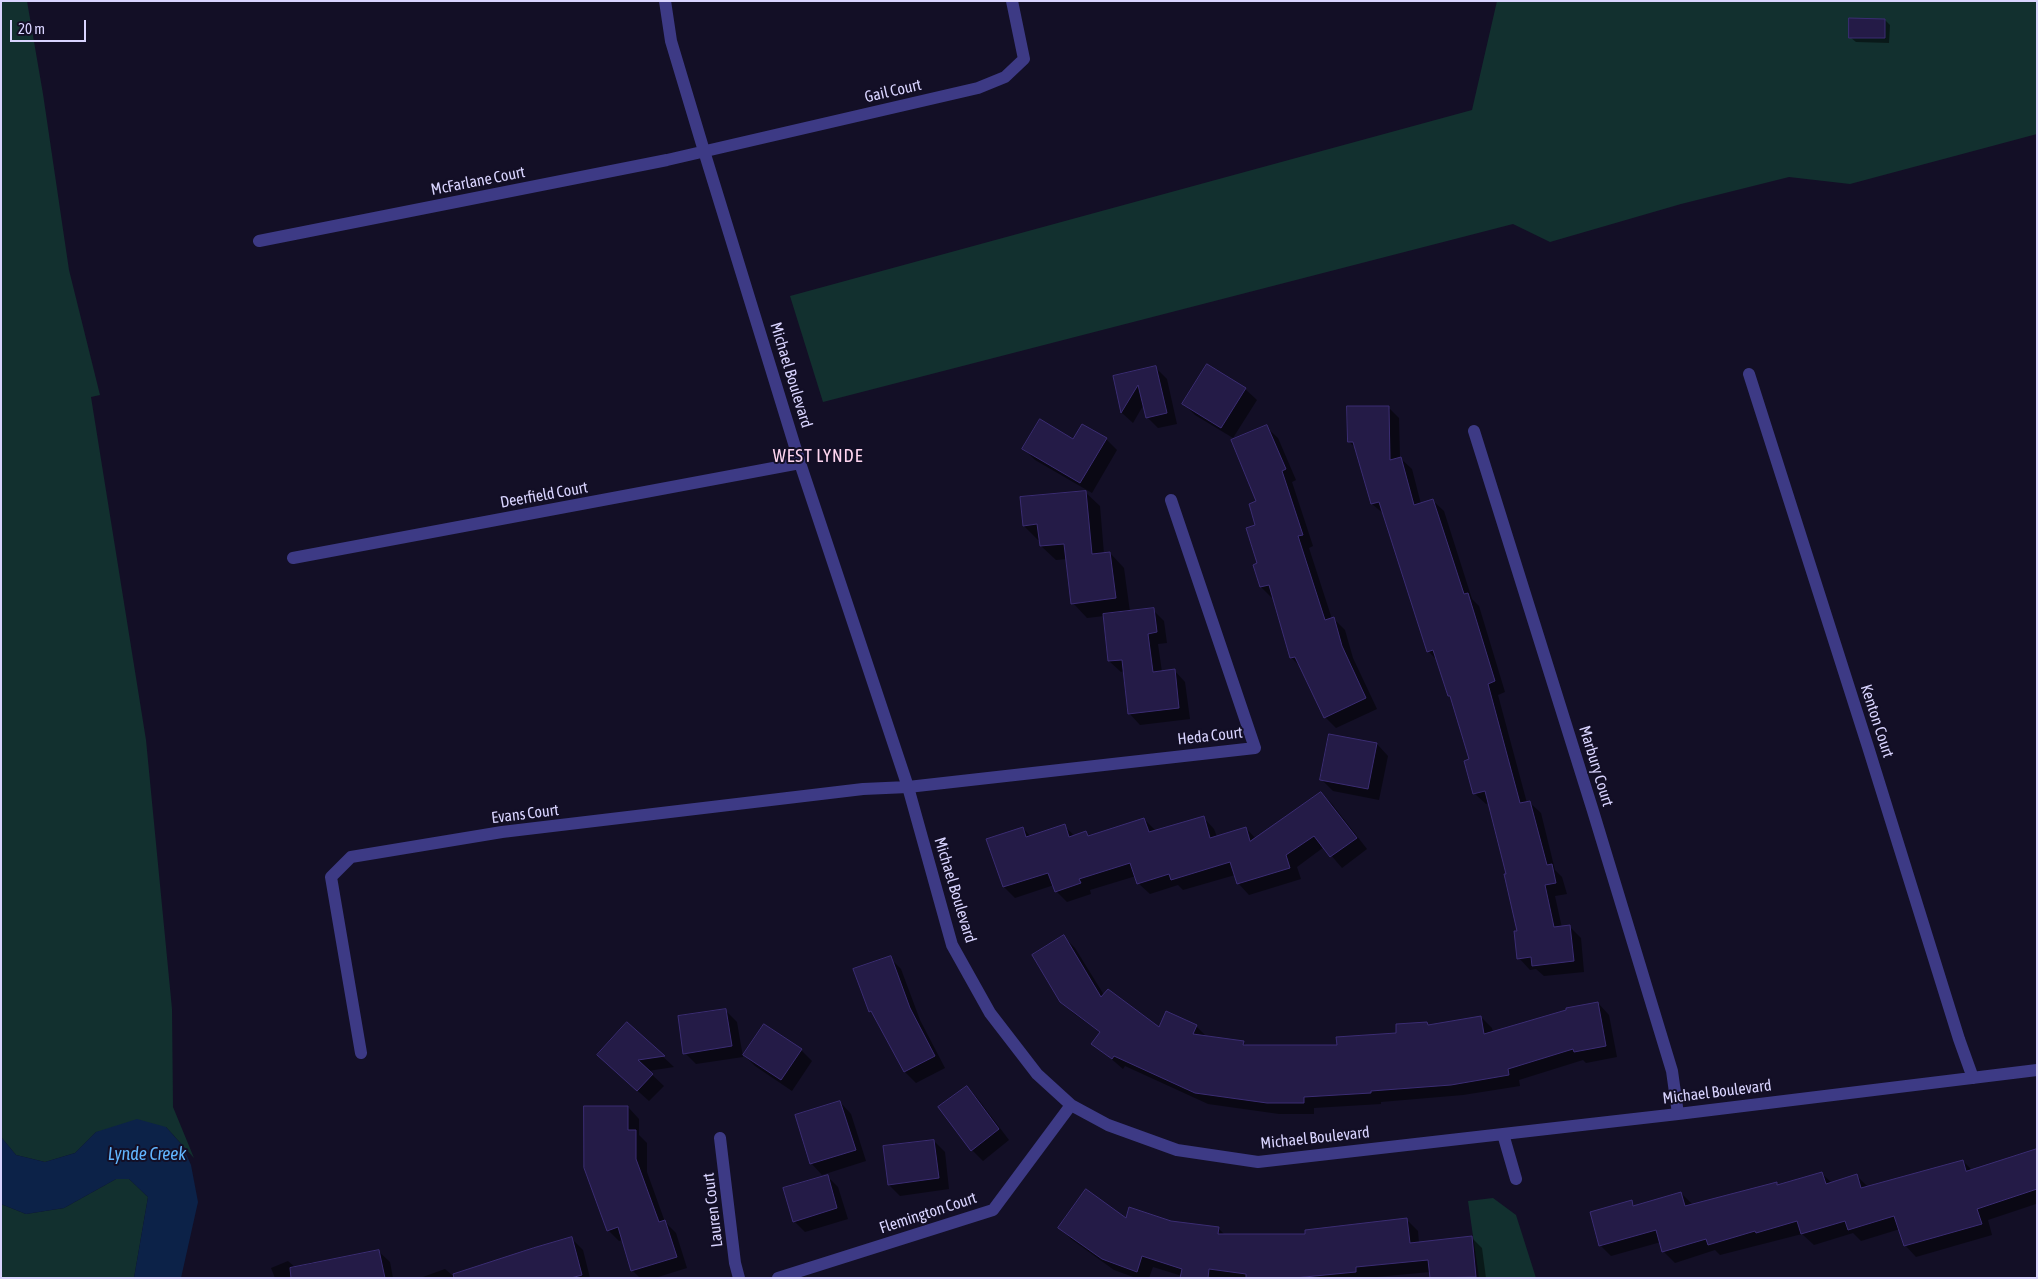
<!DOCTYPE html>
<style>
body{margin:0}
#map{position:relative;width:2038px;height:1279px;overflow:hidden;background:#130f26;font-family:"Asap Condensed",sans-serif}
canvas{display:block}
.frame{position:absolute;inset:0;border:2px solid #d9d4ff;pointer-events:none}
.scale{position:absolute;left:10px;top:20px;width:76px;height:22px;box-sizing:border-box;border:2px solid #d9d4ff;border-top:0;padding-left:6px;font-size:15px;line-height:18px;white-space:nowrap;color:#d9d4ff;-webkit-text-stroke:4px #130f26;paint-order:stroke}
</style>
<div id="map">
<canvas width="2038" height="1279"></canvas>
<div class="frame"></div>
<div class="scale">20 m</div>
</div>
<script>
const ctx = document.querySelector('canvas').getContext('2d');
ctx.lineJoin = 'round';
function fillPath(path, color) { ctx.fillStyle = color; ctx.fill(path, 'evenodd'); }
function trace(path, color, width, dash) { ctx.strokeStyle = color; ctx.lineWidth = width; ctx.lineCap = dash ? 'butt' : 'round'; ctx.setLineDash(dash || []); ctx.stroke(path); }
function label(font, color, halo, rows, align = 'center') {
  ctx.font = font + ' "Asap Condensed",sans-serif'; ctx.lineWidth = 4; ctx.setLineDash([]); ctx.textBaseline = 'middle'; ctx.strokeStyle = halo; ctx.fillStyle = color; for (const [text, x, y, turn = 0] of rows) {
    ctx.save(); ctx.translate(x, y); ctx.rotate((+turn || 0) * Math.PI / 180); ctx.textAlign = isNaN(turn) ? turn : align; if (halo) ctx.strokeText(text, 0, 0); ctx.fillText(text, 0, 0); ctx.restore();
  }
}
fillPath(new Path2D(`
 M1,1H27L43,94L69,270L100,395L91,397L146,740L172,1009L173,1107L194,1158L166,1127L96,1132L75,1153L45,1162L16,1155L1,1137Z
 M1497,1H2037V134L1850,184L1789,177L1681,204L1550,242L1513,224L823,402L790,296L1472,110Z
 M116,1179H129L148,1197L134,1278H1V1204L26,1214L64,1208Z
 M1493,1198L1516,1215L1536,1278H1479L1468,1201Z`), '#12302f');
fillPath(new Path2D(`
 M137,1119L166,1127L182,1145L191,1165L198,1202L181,1278H134L148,1197L129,1179H116L64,1208L26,1214L1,1204V1137L16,1155L45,1162L75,1153L96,1132Z`), '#0c2248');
fillPath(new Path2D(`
 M1885,20L1890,25L1889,43L1856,42L1850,37Z
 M1208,365L1245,389L1257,400L1233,438L1195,415L1184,404Z
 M1156,368L1167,379L1177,424L1158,428L1147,417L1144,404L1133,423L1122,413L1114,377Z
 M1388,407L1399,418L1400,458L1412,469L1421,504L1432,500L1444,511L1472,599L1479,606L1505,692L1498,695L1527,803L1529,802L1541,813L1555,870L1562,877L1567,894L1555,896L1562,928L1570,927L1581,938L1584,972L1544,976L1536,969L1530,970L1519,958V932L1508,875L1489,803L1486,804L1474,793L1470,760L1452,699L1449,696L1437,660L1428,651L1384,514L1372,504L1356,448L1349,442Z
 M1266,427L1278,438L1296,480L1292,482L1313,546L1309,548L1332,619L1333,618L1345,630L1353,658L1377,709L1336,728L1325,717L1302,669L1291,657L1274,597L1272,598L1261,587L1254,565L1259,564L1257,526L1258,502Z
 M1106,439L1117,450L1092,493L1035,460L1024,449L1074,440Z
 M1085,492L1100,506L1104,554L1110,553L1124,568L1130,612L1153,610L1164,621L1167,643L1158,644L1162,672L1174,670L1185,682L1190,719L1140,725L1129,713L1124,671L1121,672L1109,661L1104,616L1087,618L1073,603L1067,559L1056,560L1041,546L1040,540H1038L1024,526Z
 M1377,744L1388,756L1379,800L1333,791L1322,780Z
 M1321,793L1332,804L1367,849L1342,868L1324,847L1297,867L1301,879L1249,895L1238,883L1235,875L1183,890L1178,885L1150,894L1138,883L1136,876L1090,890L1091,894L1067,902L1056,891L1054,885L1015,898L1004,887L1023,828L1031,837L1064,826L1075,836L1086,833L1090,837L1144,819L1156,831L1203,817L1214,829L1217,837L1246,828L1256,839Z
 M1064,937L1075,948L1104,995L1159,1029L1196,1026L1207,1037L1243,1042L1247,1046H1338L1398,1034L1427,1023L1429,1026L1481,1017L1492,1028L1493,1033L1598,1003L1609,1015L1617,1057L1586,1063L1583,1060L1519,1080L1520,1086L1463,1095L1381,1102V1104L1314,1108V1114H1279L1208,1104L1125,1066L1123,1069L1093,1043L1101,1033L1073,1013L1061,1001Z
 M890,958L901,969L920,1020L945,1068L916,1083L905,1072L876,1018L870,1011Z
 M726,1011L737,1022L743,1057L696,1064L685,1053Z
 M627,1023L674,1067L648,1071L664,1086L649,1101L610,1066Z
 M801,1050L812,1061L792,1091L755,1066L744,1055Z
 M967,1087L978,1099L1009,1140L983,1161L972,1150Z
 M840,1102L851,1114L866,1161L822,1175L811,1163Z
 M628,1107L639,1119V1135L647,1143V1172L665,1222L676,1233L687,1268L655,1278H640L632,1270L623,1240L619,1241L608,1230Z
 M934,1141L945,1152L949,1189L900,1196L889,1185Z
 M2037,1151V1207L2036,1204L1988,1220L1992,1235L1916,1257L1905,1245L1900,1229L1861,1241L1853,1233L1814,1245L1802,1234L1720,1255L1715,1250L1675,1263L1663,1251L1661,1242L1611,1256L1600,1245L1631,1202L1636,1207L1681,1193L1693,1205L1776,1183L1779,1186L1821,1173L1832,1183L1857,1176L1868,1187L1963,1161L1972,1170Z
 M827,1176L838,1187L848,1219L805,1232L794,1221Z
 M1126,1220L1171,1222L1218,1228L1226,1236H1306L1407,1220L1418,1231L1419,1243L1471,1237L1482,1248L1486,1278H1431L1430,1272L1366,1278H1182V1276L1153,1267L1149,1278H1136L1114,1270L1071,1239L1060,1228Z
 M572,1239L583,1250L590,1278H420L445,1269L452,1275L533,1249Z
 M378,1251L390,1262L393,1278H275L271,1268L288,1261L296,1268L312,1262L315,1264Z`), '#0007');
const building = new Path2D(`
 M1849,18L1885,19V38H1849Z
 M1207,364L1246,388L1221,428L1182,404Z
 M1156,366L1167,413L1146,418L1138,385L1121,413L1113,376Z
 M1347,406H1389L1390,460L1401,457L1414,505L1433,499L1464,594L1468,593L1495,681L1488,684L1520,803L1530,801L1547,865L1552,864L1556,883L1545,885L1554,927L1570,925L1574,961L1532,966L1531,957L1517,959L1514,931H1517L1504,874H1506L1485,791L1473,794L1464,761L1469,759L1450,696H1448L1433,650L1427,652L1379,502L1371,504L1353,442H1348Z
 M1040,419L1073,439L1082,424L1107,438L1080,483L1022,449Z
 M1267,425L1286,469L1282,471L1303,535L1298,536L1325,620L1334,617L1342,646L1366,698L1324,718L1295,657L1290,658L1269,585L1260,587L1253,565L1257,563L1246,528L1255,525L1249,504L1256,501L1231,440Z
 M1086,491L1092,554L1110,552L1116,598L1071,604L1064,544L1040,546L1037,524L1023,526L1020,497Z
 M1154,608L1157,632L1148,634L1153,672L1175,669L1179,708L1128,714L1122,660L1108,661L1103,614Z
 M1329,734L1377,743L1368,789L1320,780Z
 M1321,792L1357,838L1330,857L1314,836L1286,855L1290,868L1237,884L1230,862L1171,880L1169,874L1137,884L1130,863L1079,879L1081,883L1055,892L1048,873L1003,887L986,839L1023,827L1026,837L1065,824L1069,837L1086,831L1088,836L1144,818L1149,832L1204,816L1210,838L1246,827L1250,841Z
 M1064,935L1101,997L1108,989L1159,1027L1166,1011L1197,1025L1193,1034L1244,1041L1243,1045H1337L1336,1037L1396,1033V1024L1427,1022L1428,1025L1481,1016L1484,1034L1566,1010V1008L1598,1002L1606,1046L1574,1052L1573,1049L1508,1069L1509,1075L1451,1085L1371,1091V1093L1304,1097V1103H1267L1195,1093L1114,1056L1112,1059L1091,1044L1100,1032L1060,1002L1032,955Z
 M891,956L910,1008L935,1056L904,1072L871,1011L869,1012L853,969Z
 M726,1009L732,1046L683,1054L678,1016Z
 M627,1022L665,1056L638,1060L653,1074L637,1091L597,1055Z
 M764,1024L802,1049L781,1080L743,1055Z
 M967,1086L999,1129L971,1151L938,1107Z
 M840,1101L856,1150L810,1164L795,1115Z
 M584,1106H628V1130H636V1159L659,1222L665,1220L677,1257L631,1271L618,1227L607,1231L584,1168Z
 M934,1140L939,1178L888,1185L883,1146Z
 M2037,1149V1189L1977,1209L1982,1224L1904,1246L1894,1216L1848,1230L1845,1221L1801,1234L1797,1221L1756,1233L1755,1231L1708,1245L1706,1239L1662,1252L1656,1230L1599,1246L1590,1212L1632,1200L1633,1206L1681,1192L1685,1206L1777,1182V1185L1822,1172L1826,1184L1857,1174L1861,1188L1963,1160L1966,1171Z
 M828,1175L837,1208L793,1222L783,1188Z
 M1086,1189L1126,1218L1129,1207L1171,1221L1219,1227L1218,1234H1305V1230L1407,1218L1410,1243L1472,1236L1476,1277L1430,1278L1428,1260L1356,1267V1272L1294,1278H1246V1274L1209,1269L1208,1278H1180L1182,1269L1142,1256L1137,1272L1102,1259L1058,1228Z
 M572,1237L582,1275L571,1278H454L453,1274L533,1248Z
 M379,1250L385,1278H291L290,1268Z`);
fillPath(building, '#241b47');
trace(building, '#3b2d73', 1);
trace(new Path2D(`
 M665,1L671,41L704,151L800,463L908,787L952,945L990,1013L1037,1074L1071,1105L1108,1125L1177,1150L1258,1162L1678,1114L2037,1070
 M259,241L667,160L978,88L1005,77L1024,59L1012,1
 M1749,374L1868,747L1959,1039L1973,1078
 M1474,431L1593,811L1672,1071L1678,1114
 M293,558L800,463
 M361,1053L331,877L351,857L502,832L863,789L908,787L1255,748L1171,500
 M1503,1134L1516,1179
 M720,1138L735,1263L739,1278
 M778,1278L993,1210L1071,1105`), '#3d3a85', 12);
label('16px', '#d9d4ff', '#130f26', [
 ["Gail Court",893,91,-13],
 ["McFarlane Court",478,181,-11],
 ["Michael Boulevard",791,375,73],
 ["Deerfield Court",544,495,-10],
 ["Kenton Court",1877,721,72],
 ["Heda Court",1210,736,-6],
 ["Marbury Court",1596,766,73],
 ["Evans Court",525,814,-7],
 ["Michael Boulevard",955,890,73],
 ["Michael Boulevard",1717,1092,-7],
 ["Michael Boulevard",1315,1138,-6],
 ["Lauren Court",713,1210,-97],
 ["Flemington Court",928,1213,-18]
]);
ctx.letterSpacing = '1px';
label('18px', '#ffd6f0', '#130f26', [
 ["WEST LYNDE",818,456]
]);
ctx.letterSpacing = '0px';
label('italic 18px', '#62b6ff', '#130f26', [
 ["Lynde Creek",147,1154]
]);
</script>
